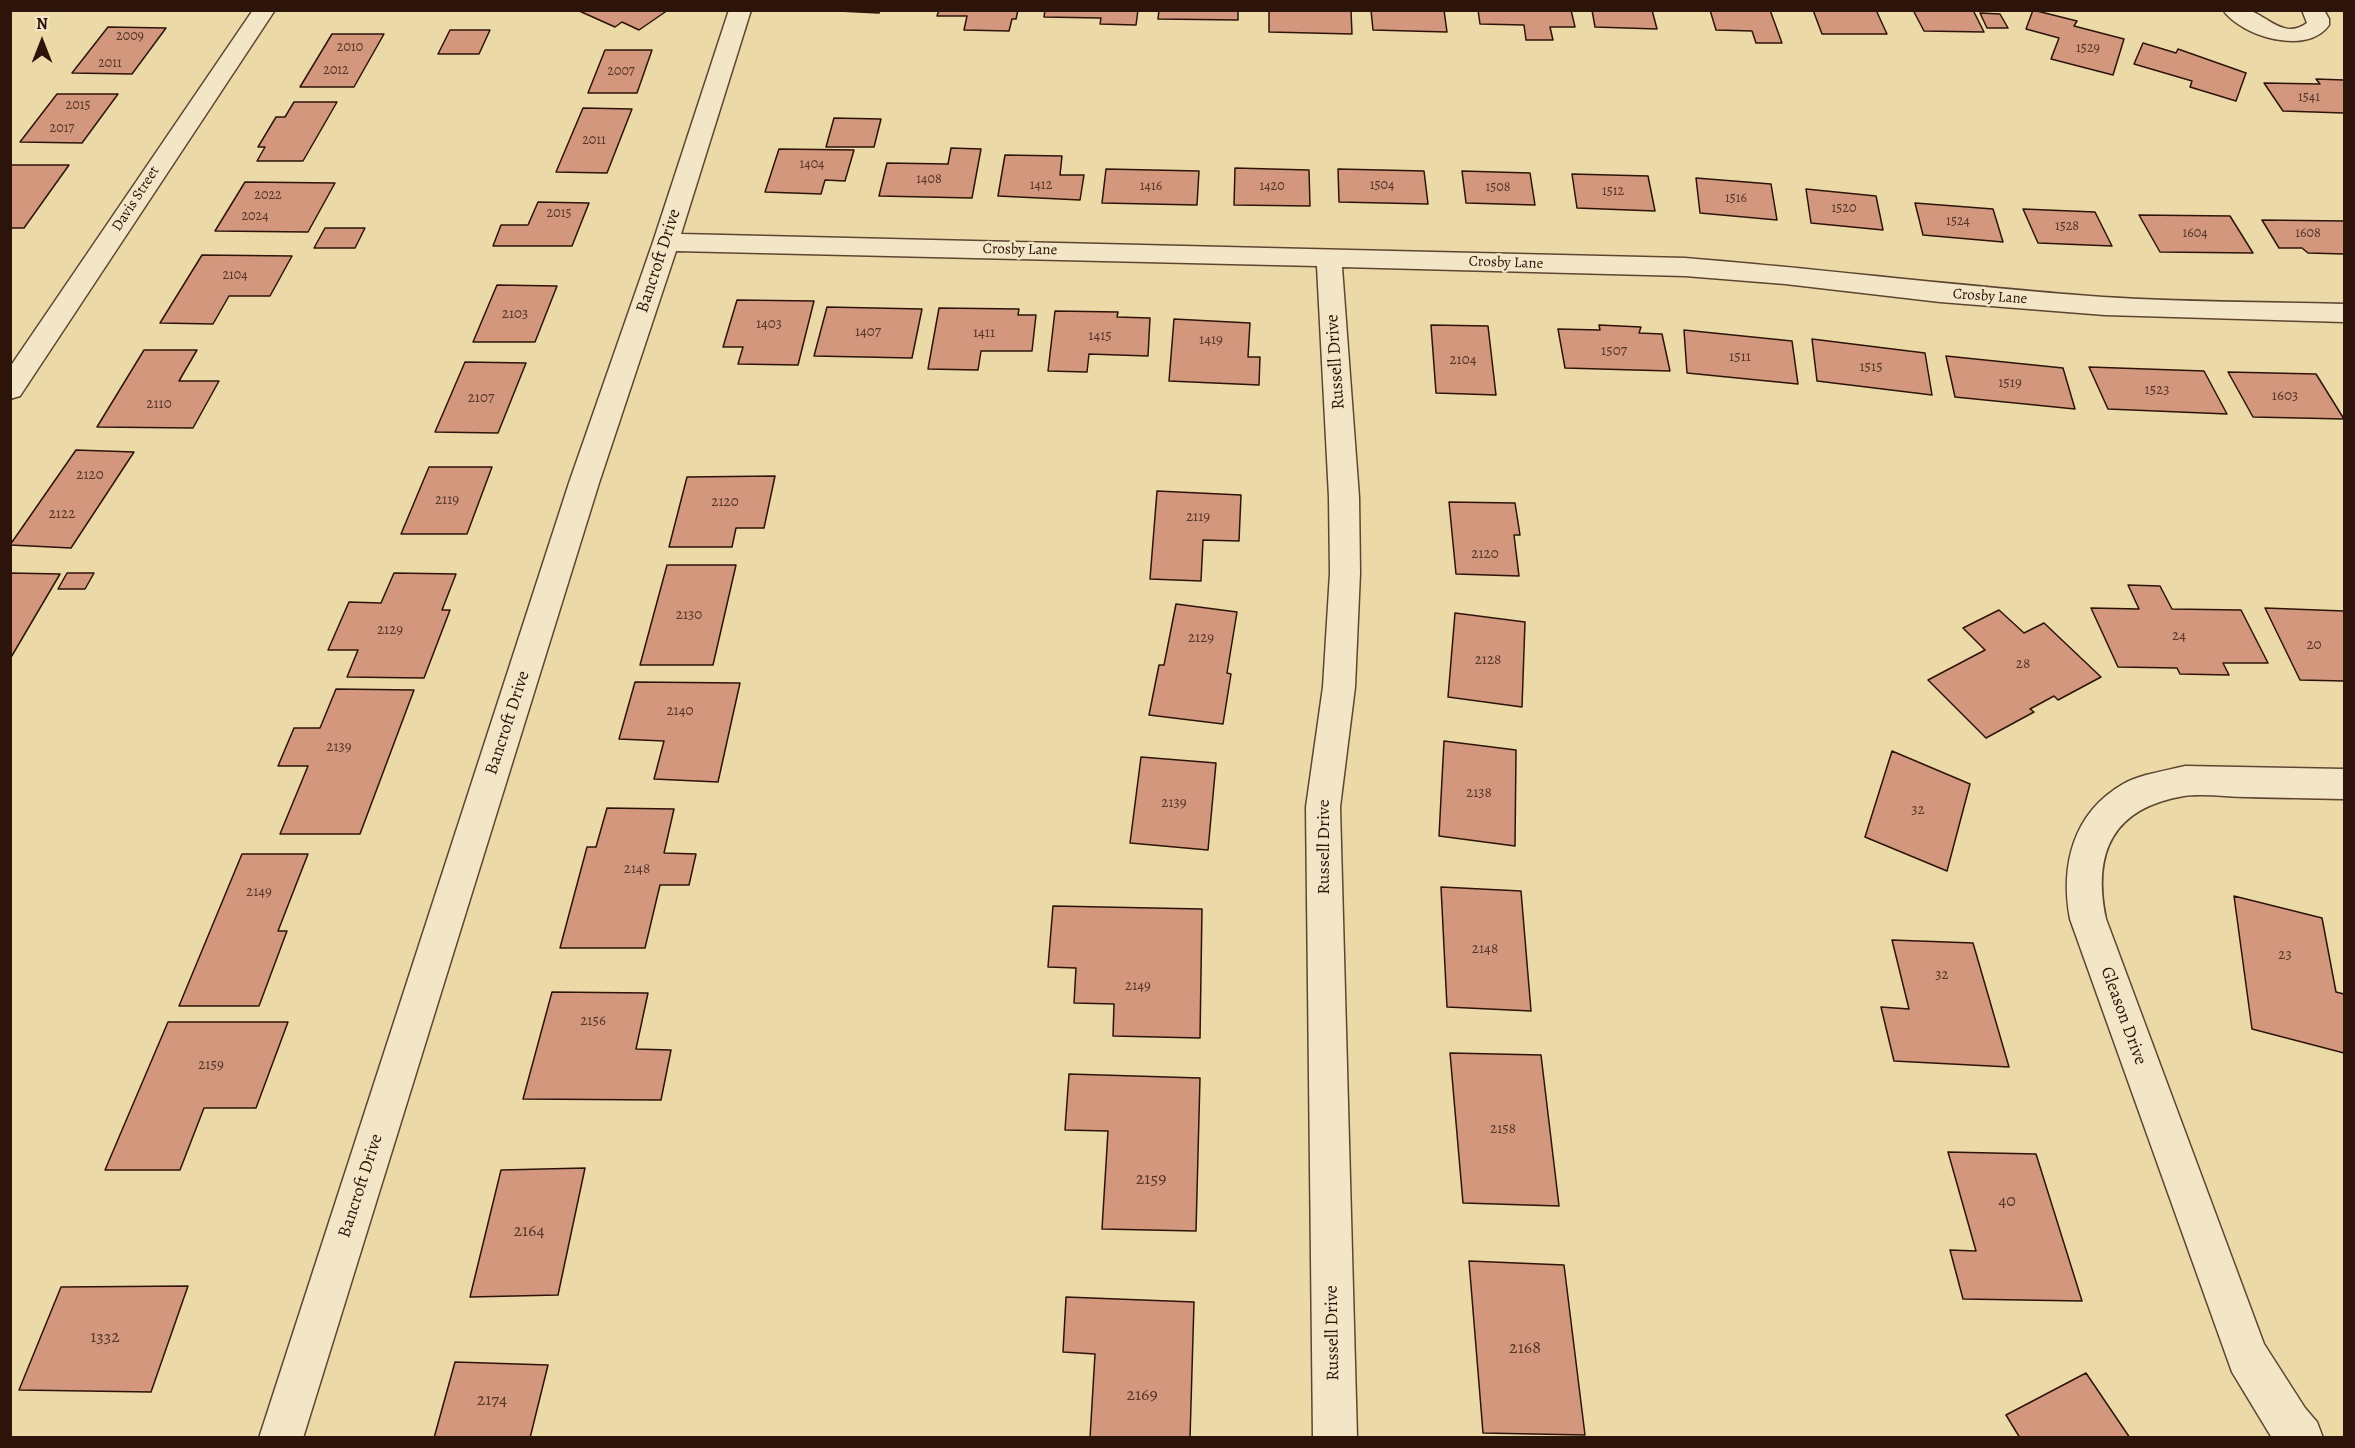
<!DOCTYPE html>
<style>
body{margin:0}
#map{position:relative;width:2355px;height:1448px;overflow:hidden;background:#ecd9a8;font-family:Alegreya,serif}
canvas{display:block}
.frame{position:absolute;inset:0;border:12px solid #2d140a;pointer-events:none}
.north{position:absolute;left:12px;top:12px;width:60px;height:60px;-webkit-text-stroke:4px #f3e6c6;paint-order:stroke;rotate:0deg;font-size:16px;font-weight:700;line-height:24px;text-align:center;color:#2d140a}
.north::after{content:'';display:block;margin:auto;width:21px;height:27px;background:#2d140a;clip-path:polygon(50% 0,100% 100%,50% 72%,0 100%)}
</style>
<div id="map">
<canvas width="2355" height="1448"></canvas>
<div class="frame"></div>
<div class="north">N</div>
</div>
<script>
const ctx = document.querySelector('canvas').getContext('2d');
ctx.lineJoin = 'round';
function fillPath(path, color) { ctx.fillStyle = color; ctx.fill(path, 'evenodd'); }
function trace(path, color, width, dash) { ctx.strokeStyle = color; ctx.lineWidth = width; ctx.lineCap = dash ? 'butt' : 'round'; ctx.setLineDash(dash || []); ctx.stroke(path); }
function label(font, color, halo, rows, align = 'center') {
  ctx.font = font + ' Alegreya,serif'; ctx.lineWidth = 5; ctx.setLineDash([]); ctx.textBaseline = 'middle'; ctx.strokeStyle = halo; ctx.fillStyle = color; for (const [text, x, y, turn = 0] of rows) {
    ctx.save(); ctx.translate(x, y); ctx.rotate((+turn || 0) * Math.PI / 180); ctx.textAlign = isNaN(turn) ? turn : align; if (halo) ctx.strokeText(text, 0, 0); ctx.fillText(text, 0, 0); ctx.restore();
  }
}
const building = new Path2D(`
 M577,10H668L639,30L622,22L615,27Z
 M818,10H880L879,13Z
 M939,10H1018L1016,19H1012L1009,31L964,30L967,16H937Z
 M1045,10H1138L1136,25L1100,24L1101,18L1044,17Z
 M1159,10H1238V20L1158,19Z
 M1269,10H1351L1352,34L1269,32Z
 M1371,10H1444L1447,32L1373,30Z
 M1478,10H1571L1575,27H1550L1553,40H1526L1524,25L1480,24Z
 M1592,10H1652L1657,29L1595,27Z
 M1710,10H1770L1782,43H1756L1752,31L1716,30Z
 M1813,10H1876L1887,34H1822Z
 M1913,10H1973L1984,32L1924,31Z
 M2033,10L2077,21L2074,26L2124,39L2113,75L2051,59L2059,38L2026,29Z
 M1980,13L2000,14L2008,28H1987Z
 M108,27L166,28L132,74L72,73Z
 M450,30H490L479,54H438Z
 M332,34H384L354,87H300Z
 M2143,43L2176,53L2178,49L2246,73L2236,101L2190,87L2192,81L2134,64Z
 M605,50H652L637,93H588Z
 M2316,79L2344,80V113L2283,111L2264,83L2320,84Z
 M57,94H118L82,143L20,142Z
 M294,102H337L303,161H257L265,147H258L276,117H285Z
 M583,108L632,109L607,173L556,172Z
 M834,118L881,119L874,147H826Z
 M951,148L981,149L972,198L879,196L887,163L948,164Z
 M779,149L854,150L845,181L825,180L821,194L765,192Z
 M1005,155L1062,156L1060,175H1084L1080,200L998,196Z
 M10,165H69L24,228H10Z
 M1235,168L1309,170L1310,206L1234,205Z
 M1106,169L1199,171L1197,205L1102,203Z
 M1338,169L1424,171L1428,204L1339,202Z
 M1462,171L1530,173L1535,205L1466,203Z
 M1572,174L1648,176L1655,211L1577,208Z
 M1696,178L1771,184L1777,220L1700,213Z
 M245,182L335,183L308,232L215,231Z
 M1806,189L1876,196L1883,230L1811,223Z
 M538,202L589,203L572,246H493L501,225H528Z
 M1915,203L1993,209L2003,242L1923,235Z
 M2023,209L2095,212L2112,246L2038,243Z
 M2139,215L2230,216L2253,253L2160,252Z
 M2262,220L2344,221V254L2308,253L2302,248H2279Z
 M325,228H365L355,248H314Z
 M202,255L292,256L270,296H229L213,324L160,323Z
 M497,285L557,286L535,342H473Z
 M737,300L814,301L798,365L738,364L743,347H723Z
 M827,307L922,309L912,358L814,356Z
 M939,308L1019,309L1018,315H1036L1032,351H981L978,370L928,369Z
 M1055,311L1118,312L1117,317L1150,318L1148,356L1089,354L1087,372L1048,371Z
 M1174,319L1250,323L1248,357H1260L1259,385L1169,381Z
 M1431,325L1488,326L1496,395L1436,393Z
 M1599,325L1641,327L1639,333L1662,334L1670,371L1565,368L1558,329L1600,330Z
 M1684,330L1792,341L1798,384L1687,373Z
 M1812,339L1925,353L1932,395L1817,381Z
 M144,350H197L179,381H219L193,428L97,427Z
 M1946,356L2063,368L2075,409L1955,397Z
 M465,362L526,363L498,433L435,432Z
 M2089,367L2204,371L2227,414L2108,409Z
 M2228,372L2316,374L2344,419L2253,417Z
 M76,450L134,452L71,548L10,545Z
 M429,467H492L467,534H401Z
 M775,476L764,528H736L732,547H669L687,477Z
 M1157,491L1241,495L1239,541L1203,540L1201,581L1150,579Z
 M1449,502L1515,503L1520,535H1514L1519,576L1456,574Z
 M667,565H736L713,665H640Z
 M10,573L60,574L10,659Z
 M67,573H94L85,589H58Z
 M394,573L456,574L442,610H450L424,678L347,677L358,650H328L349,602L381,603Z
 M2128,585L2160,586L2172,609L2241,610L2268,663H2223L2229,675L2180,674L2177,668L2118,667L2091,608L2139,609Z
 M1176,604L1237,612L1227,673L1231,674L1223,724L1149,715L1159,665H1164Z
 M2265,608L2344,611V681L2300,680Z
 M1999,610L2024,633L2044,623L2101,677L2058,700L2054,696L2030,709L2034,712L1986,738L1928,680L1985,650L1963,628Z
 M1455,613L1525,622L1522,707L1448,697Z
 M635,682L740,683L718,782L654,779L664,741L619,739Z
 M336,689L414,690L360,834H280L308,766H278L294,728H320Z
 M1444,741L1516,750L1515,846L1439,836Z
 M1892,751L1970,784L1947,871L1865,837Z
 M1141,757L1216,763L1208,850L1130,843Z
 M607,808L674,809L664,853L696,854L689,885H660L645,948H560L587,847H596Z
 M242,854H308L278,931H287L259,1006H179Z
 M1441,887L1521,891L1531,1011L1447,1007Z
 M2234,896L2322,918L2336,992L2344,994V1053L2252,1029Z
 M1053,906L1202,909L1200,1038L1113,1036L1114,1004L1074,1003L1076,968L1048,967Z
 M1892,940L1973,943L2009,1067L1894,1061L1881,1007L1909,1009Z
 M552,992L648,993L636,1049L671,1050L661,1100L523,1099Z
 M168,1022H288L256,1108H204L180,1170H105Z
 M1450,1053L1541,1055L1559,1206L1463,1203Z
 M1069,1074L1200,1078L1196,1231L1102,1229L1108,1131L1065,1130Z
 M1948,1152L2036,1154L2082,1301L1963,1299L1950,1250L1976,1251Z
 M585,1168L558,1295L470,1297L501,1170Z
 M1469,1261L1564,1265L1585,1435L1483,1433Z
 M188,1286L151,1392L19,1390L61,1287Z
 M1066,1297L1194,1302L1190,1438H1090L1095,1354L1063,1352Z
 M455,1362L548,1365L530,1438H434Z
 M2086,1373L2130,1438H2020L2006,1415Z`);
fillPath(building, '#d2977d');
trace(building, '#2d140a', 1.5);
const minor = new Path2D(`
 M253,10H275L20,396L10,399V367Z
 M729,10H751L681,234L1685,258C1824,269 1963,287 2103,297C2183,302 2264,302 2344,304V322L2105,315L1940,302L1785,284L1685,276L1342,267L1359,497L1360,573L1355,687L1340,807L1357,1438H1313L1306,807L1323,687L1330,573L1329,497L1317,266L676,251L599,483L303,1438H259L569,483L653,242Z
 M2223,10C2231,10 2241,8 2248,10C2268,16 2284,40 2307,23L2302,10H2324L2329,19V25C2308,56 2242,37 2223,10Z
 M2185,766L2344,769V799C2312,798 2280,798 2248,797C2227,797 2204,793 2184,796C2113,808 2092,852 2106,919L2264,1344L2305,1408L2317,1422L2323,1438H2272L2232,1372L2070,919C2060,865 2073,813 2123,784C2141,774 2165,771 2185,766Z`);
trace(minor, '#5d4532', 3);
fillPath(minor, '#f3e6c6');
label('14px', '#563527', null, [
 ["2009",130,37],
 ["2010",350,48],
 ["1529",2088,49],
 ["2011",110,64],
 ["2012",336,71],
 ["2007",621,72],
 ["1541",2309,98],
 ["2015",78,106],
 ["2017",62,129],
 ["2011",594,141],
 ["1404",812,165],
 ["1408",929,180],
 ["1412",1041,186],
 ["1504",1382,186],
 ["1416",1151,187],
 ["1420",1272,187],
 ["1508",1498,188],
 ["1512",1613,192],
 ["2022",268,196],
 ["1516",1736,199],
 ["1520",1844,209],
 ["2015",559,214],
 ["2024",255,217],
 ["1524",1958,222],
 ["1528",2067,227],
 ["1604",2195,234],
 ["1608",2308,234],
 ["2104",235,276]
]);
label('15px', '#2d140a', '#f3e6c6', [
 ["Davis Street",136,199,-57],
 ["Crosby Lane",1020,250,1],
 ["Crosby Lane",1506,263,2],
 ["Crosby Lane",1990,297,4]
]);
label('15px', '#563527', null, [
 ["2103",515,314],
 ["1403",769,324],
 ["1407",868,332],
 ["1411",984,333],
 ["1415",1100,336],
 ["1419",1211,340],
 ["1507",1614,351],
 ["1511",1740,357],
 ["2104",1463,360],
 ["1515",1871,367],
 ["1519",2010,383],
 ["1523",2157,390],
 ["1603",2285,396],
 ["2107",481,398],
 ["2110",159,404],
 ["2120",90,475],
 ["2119",447,500],
 ["2120",725,502],
 ["2122",62,514],
 ["2119",1198,517],
 ["2120",1485,554],
 ["2130",689,615],
 ["2129",390,630],
 ["24",2179,636],
 ["2129",1201,638],
 ["20",2314,645],
 ["2128",1488,660],
 ["28",2023,664],
 ["2140",680,711],
 ["2139",339,747],
 ["2138",1479,793],
 ["2139",1174,803],
 ["32",1918,810],
 ["2148",637,869],
 ["2149",259,892],
 ["2148",1485,949],
 ["23",2285,955],
 ["32",1942,975],
 ["2149",1138,986],
 ["2156",593,1021],
 ["2159",211,1065],
 ["2158",1503,1129]
]);
label('18px', '#2d140a', '#f3e6c6', [
 ["Bancroft Drive",659,261,-72],
 ["Russell Drive",1336,362,-94],
 ["Bancroft Drive",508,723,-72],
 ["Russell Drive",1325,847,-90],
 ["Gleason Drive",2123,1016,70],
 ["Bancroft Drive",361,1186,-72],
 ["Russell Drive",1333,1333,-91]
]);
label('18px', '#563527', null, [
 ["2159",1151,1180],
 ["40",2007,1202],
 ["2164",529,1232],
 ["1332",105,1338],
 ["2168",1525,1349],
 ["2169",1142,1396],
 ["2174",492,1401]
]);
</script>
